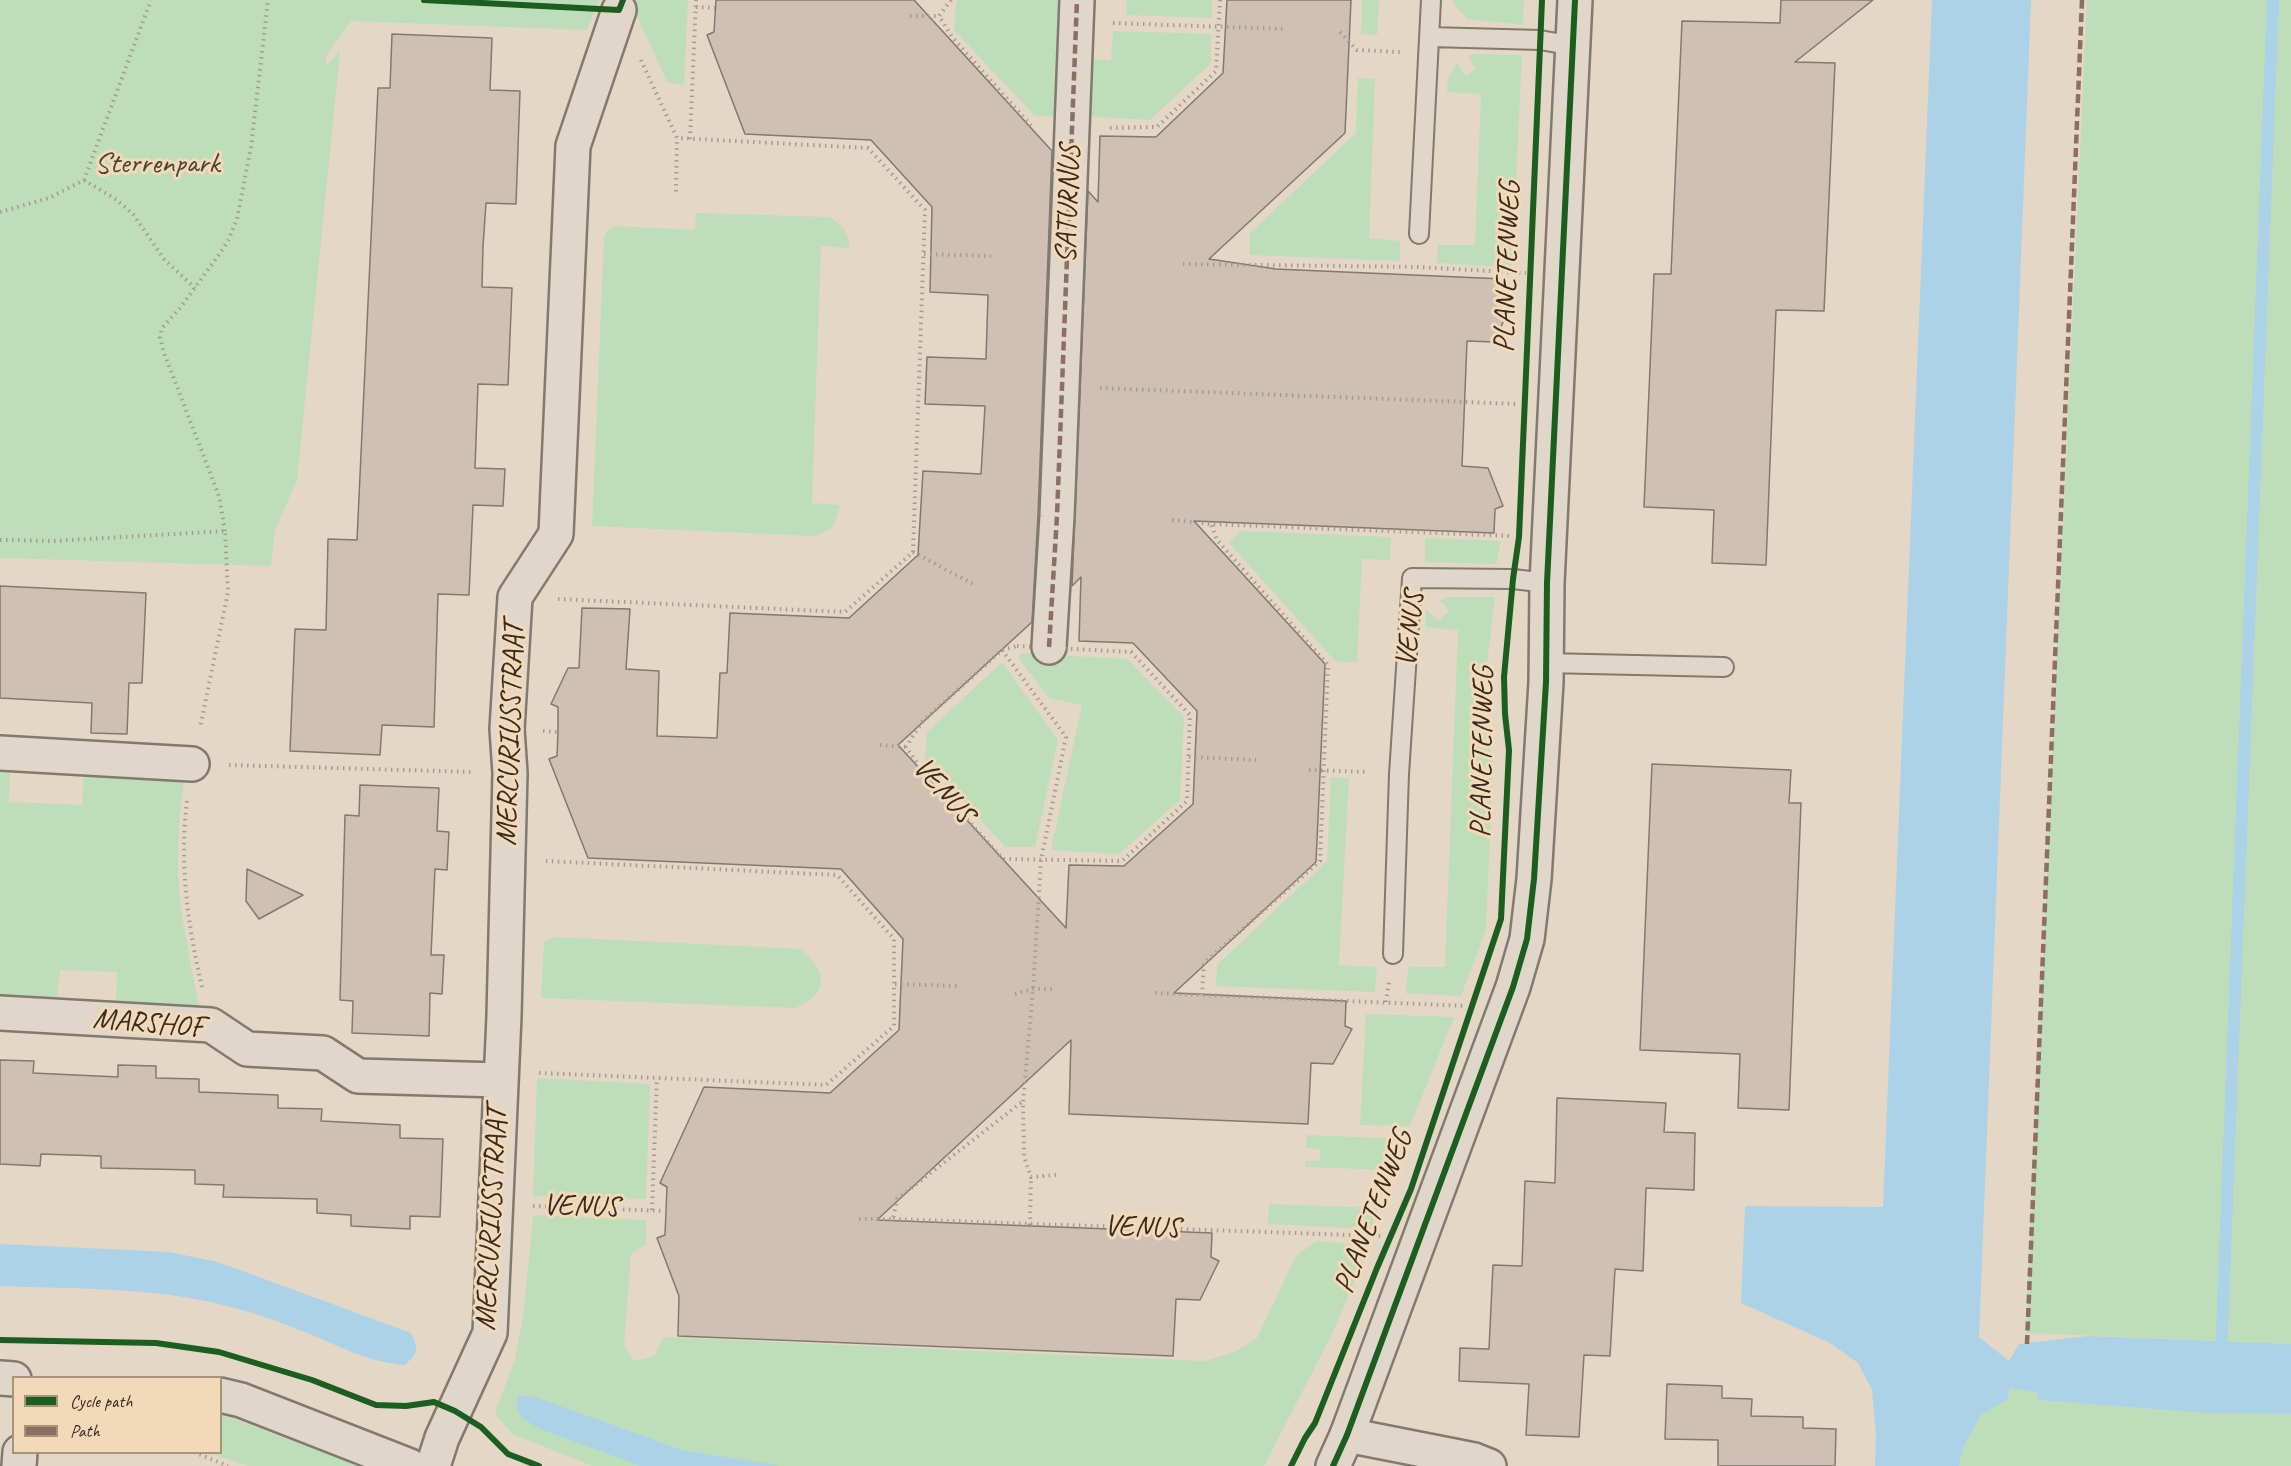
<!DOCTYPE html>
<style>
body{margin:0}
#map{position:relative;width:2291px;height:1466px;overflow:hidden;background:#e4d7c6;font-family:Caveat,sans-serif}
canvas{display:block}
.legend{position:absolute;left:12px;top:1376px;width:210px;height:78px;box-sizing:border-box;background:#f1d9b9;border:2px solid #a8937b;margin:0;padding:8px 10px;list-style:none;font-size:18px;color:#3b2a1e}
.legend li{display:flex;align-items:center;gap:12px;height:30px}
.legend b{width:30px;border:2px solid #a8937b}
</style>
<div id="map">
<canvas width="2291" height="1466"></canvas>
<ul class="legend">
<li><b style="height:8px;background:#1b5e20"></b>Cycle path</li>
<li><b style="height:8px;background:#8d6e63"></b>Path</li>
</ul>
</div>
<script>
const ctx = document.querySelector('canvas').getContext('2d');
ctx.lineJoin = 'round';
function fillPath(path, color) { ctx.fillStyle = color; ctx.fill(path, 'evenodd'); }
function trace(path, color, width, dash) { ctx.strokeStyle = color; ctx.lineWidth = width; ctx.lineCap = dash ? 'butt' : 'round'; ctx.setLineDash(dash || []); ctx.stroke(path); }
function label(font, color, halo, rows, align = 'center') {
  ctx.font = font + ' Caveat,sans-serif'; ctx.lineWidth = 6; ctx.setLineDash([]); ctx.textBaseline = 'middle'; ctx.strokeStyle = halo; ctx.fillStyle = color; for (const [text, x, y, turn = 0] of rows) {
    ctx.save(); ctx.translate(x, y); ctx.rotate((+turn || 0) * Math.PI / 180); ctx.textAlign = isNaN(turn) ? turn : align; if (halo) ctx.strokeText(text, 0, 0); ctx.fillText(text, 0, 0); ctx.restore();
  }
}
fillPath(new Path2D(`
 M0,0H599L587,30L351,21L326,56V66L340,51L297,480L275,530L271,566L0,558Z
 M636,0H688L684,85L667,82L633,7Z
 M959,0H1068L1064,117L1035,116L954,30L956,3Z
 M1127,0H1212V18L1126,15Z
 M1362,0H1379L1377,35L1361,34Z
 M1451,0H1524L1523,25L1467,19Z
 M2087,0H2291V1344L2026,1333Z
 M1113,31L1211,34V63L1150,120L1080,116L1081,59L1111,60Z
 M1473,54L1522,55L1512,267L1437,263L1438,245H1475L1481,94L1447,92L1448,78L1457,63L1466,76L1476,69L1468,56Z
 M1358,78L1375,79L1369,238L1400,241V261L1250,255V233L1356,133Z
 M696,213L829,217C843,225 849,232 849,248L821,246L812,503L840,505C835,524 834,530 814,536L592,526L604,236L609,229L613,226L695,230Z
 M1240,531L1391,537L1390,560L1362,559L1357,663L1335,661L1229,543Z
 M1425,538L1501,541L1496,564L1425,562Z
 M1449,597H1495L1485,680V719L1493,760L1486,930L1461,996L1405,993L1409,967H1445L1458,630L1425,627L1426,609L1438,621L1449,611L1440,600Z
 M1021,653L1127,659L1184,717L1180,800L1119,854L1051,850L1082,705L1049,698L1018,657Z
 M1002,662L1058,740L1035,847H1005L925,759L927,732Z
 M0,772H10L9,802L82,805L84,775L142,777L185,773C178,820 175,868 182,915C187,946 193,976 199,1006L116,1004L117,972L60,970L57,1000L0,999Z
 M1331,777L1349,778L1339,965L1377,967L1375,992L1216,986L1217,965L1327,861Z
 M555,937L800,949C827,970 830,992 796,1008L541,998L544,942Z
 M1366,1014L1454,1017L1410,1126L1360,1125Z
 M537,1078L650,1084L646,1199L533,1196Z
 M1307,1135L1406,1139L1392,1170L1305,1167L1306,1161H1320V1149L1306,1148Z
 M1269,1204L1378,1208L1371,1229L1268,1224Z
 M533,1215L646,1220V1244L631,1254L624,1345L634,1361L655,1356L663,1337L1204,1361L1235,1352L1257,1338L1296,1256L1316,1241L1362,1245L1363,1262L1332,1334L1264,1466H593L512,1434L495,1413L515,1359L524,1310Z
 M2010,1387L2038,1393V1400L2204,1413L2291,1414V1466H1959L1963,1448L1981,1415L2008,1399Z
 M221,1414L358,1466H248L209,1453L220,1452Z`), '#bedeba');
fillPath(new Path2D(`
 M1932,0H2031L1979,1337L2009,1361L2019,1344L2088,1336L2291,1344V1414L2204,1413L2038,1400V1393L2010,1388L2008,1399L1981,1415L1963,1448L1959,1466H1875L1876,1435L1872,1390L1858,1363L1830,1343L1741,1303L1745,1206L1883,1207Z
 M0,1244L169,1252L218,1262L411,1333C419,1350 418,1352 405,1365C368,1363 336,1344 302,1331C277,1321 249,1311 223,1305C152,1287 74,1289 0,1286Z
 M519,1395L535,1397L682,1450L781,1466H641L540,1429L522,1418L516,1406Z`), '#abd2e6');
trace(new Path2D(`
 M2221,1357L2273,0`), '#abd2e6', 12);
const building = new Path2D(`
 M716,0H914L1052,151L1038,515L1032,622L898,745L1066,928L1069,865L1124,866L1193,804L1196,735L1197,711L1133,643L1079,641L1081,577L1072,586L1088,191L1098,202L1100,136L1156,137L1223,73L1227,0H1351L1345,133L1209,259L1276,269L1504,279L1503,301L1511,305L1494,342L1467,341L1462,466L1488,468L1503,506L1495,509L1494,533L1194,521L1325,664L1316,862L1174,993L1346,1001L1345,1026L1352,1029L1333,1064L1311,1063L1308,1124L1069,1114L1071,1040L877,1220L1212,1233L1211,1257L1219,1261L1200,1300L1176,1299L1173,1356L678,1336L679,1296L657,1238L665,1235L667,1187L660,1183L704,1087L830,1093L899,1030L903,939L841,869L588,858L549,759L557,756L558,732V707L551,704L568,668H579L582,608L630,609L626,669L659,671L657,736L717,738L720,673H727L730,613L849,618L918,555L923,471L981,474L985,406L925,404L927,357L986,359L988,295L930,292L932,207L871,140L745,134L707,35L714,32Z
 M1781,0H1873L1795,62L1835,63L1824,311L1776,310L1766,565L1712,563L1714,510L1644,507L1654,274H1671L1682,21L1780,23Z
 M392,34L492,38L490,90L520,91L516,204L486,203L483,246L482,287L512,288L508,385L478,384L475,468L505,469L503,506L473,505L469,595L438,594L434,727L382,725L380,755L290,751L295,629L326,630L328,539L357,540L378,88H390Z
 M0,586L146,593L142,683H129L127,734L91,733L92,703L0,698Z
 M1652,764L1791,770L1789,803H1801L1789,1110L1738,1108L1740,1054L1640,1050Z
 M360,785L439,788L437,831L449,832L447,870L435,869L431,955H444L442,994L430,993L429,1036L352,1033L353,1001L340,1000L345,815L359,816Z
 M247,869L303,895L259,919L246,901Z
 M0,1060L34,1061L33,1073L118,1077V1065L156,1066V1078L199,1079V1092L278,1095V1108L322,1109L321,1121L400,1125V1138L443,1139L440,1217L410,1216V1229L351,1226V1215L317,1213V1199L223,1197L224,1185L195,1184V1170L101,1168V1156L41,1154L40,1166L0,1164Z
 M1557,1098L1666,1103L1664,1132L1695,1133L1694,1190L1646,1188L1643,1271L1615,1269L1610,1356L1584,1355L1579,1437L1526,1435L1529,1384L1459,1381L1460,1348L1489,1349L1493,1265L1522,1266L1525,1181L1555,1183Z
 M1667,1384L1722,1386V1398L1752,1399L1751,1416L1803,1417V1428L1836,1429L1835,1466H1718V1440L1665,1439Z`);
fillPath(building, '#d0c0b4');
trace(building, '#82796f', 1.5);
const lane = new Path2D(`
 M1430,37L1540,40L1574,46
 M1419,234L1431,0
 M1546,663L1724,667
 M1393,954L1399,774L1412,578L1513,579L1547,583`);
const street = new Path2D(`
 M1049,647L1057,516L1077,0
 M0,753L192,764
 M0,1013L211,1025L247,1049L323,1053L358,1076L500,1080
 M1347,1435L1474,1460L1489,1466
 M19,1466L20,1452
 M433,1466L442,1438L490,1333L504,1016L510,773L507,729L515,597L556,534L573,146L619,10`);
const secondary = new Path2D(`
 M0,1378L14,1379
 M220,1395L241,1400L410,1466
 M1333,1466L1347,1435L1513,987L1527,939L1534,879L1546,682L1547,583L1575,0`);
trace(lane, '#82796f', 22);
trace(street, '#82796f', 38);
trace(secondary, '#82796f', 38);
trace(new Path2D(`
 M951,0L939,16L952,37L1034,129
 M696,7L715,8
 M910,16H939
 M1113,23L1285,29
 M1340,32L1357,50L1400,52
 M641,60L677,138L676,192
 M1110,128L1157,127L1216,71L1220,0
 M690,139L696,0
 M84,180L117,200L133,214L164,259L195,288
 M0,212L49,198L84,180L151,0
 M924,254L991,256
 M1183,264L1417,267L1526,273
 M1100,388L1518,404
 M1172,520L1211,524L1512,536
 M225,531L219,496L164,353L160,337L162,328L180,308L218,256L228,241L237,219L251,147L268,0
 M0,540L54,541L225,531L228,592L200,728
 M913,552L975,585
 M558,599L845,612L913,552L925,210L868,148L677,138
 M1017,646L1131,652L1190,715L1187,801L1122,861L1003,859L921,769L906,747L922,722L1002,650Z
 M1002,650L1066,737L1041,860L1033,989L1023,1102L1024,1156L1031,1177L1056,1175
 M543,731L557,732
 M880,745L906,747
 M1189,757L1256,760
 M229,765L474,772
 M1309,770L1369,772
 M187,801C179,862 188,927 202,987
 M895,984L961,986
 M1155,993L1466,1006
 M1015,994L1033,989H1056
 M1202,995L1204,963L1320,861L1328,665L1217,540L1211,524
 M1386,1002L1389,982
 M539,1073L826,1085L894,1026V939L837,875L546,861
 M533,1206L666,1211
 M652,1210L657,1078
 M859,1219H893L897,1199L1022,1102
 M893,1219L1381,1236
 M1030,1225L1031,1177
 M194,1452L228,1466`), '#a49c93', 4, [1.5, 4.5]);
trace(lane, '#e0d6ca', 18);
trace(street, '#e0d6ca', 33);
trace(secondary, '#e0d6ca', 33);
trace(new Path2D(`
 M1049,647L1057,516L1077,0
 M2027,1344L2082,0`), '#8d6e63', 4.5, [9, 4.5]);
trace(new Path2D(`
 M424,0L619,10L623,0
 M0,1340L156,1343L219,1352L312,1380L376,1405L406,1406L434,1402L455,1411L481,1427L508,1454L539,1466
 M1291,1466L1305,1438L1315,1423L1377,1268L1411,1189L1501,919L1509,750L1505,714L1504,677L1513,579L1519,537L1542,0
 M1333,1466L1347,1435L1513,987L1527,939L1534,879L1546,682L1547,583L1575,0`), '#1b5e20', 6);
label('30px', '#4a4634', '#f1d9b9', [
 ["Sterrenpark",157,164]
]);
label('30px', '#3b2a1e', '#f1d9b9', [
 ["SATURNUS",1069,204,-88],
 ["PLANETENWEG",1508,267,-88],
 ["VENUS",1411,629,-83],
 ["MERCURIUSSTRAAT",511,734,-88],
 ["PLANETENWEG",1483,752,-89],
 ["VENUS",943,791,49],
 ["MARSHOF",148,1024,5],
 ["VENUS",581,1207,2],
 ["PLANETENWEG",1374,1212,-69],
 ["MERCURIUSSTRAAT",492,1219,-87],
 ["VENUS",1142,1228,2]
]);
</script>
